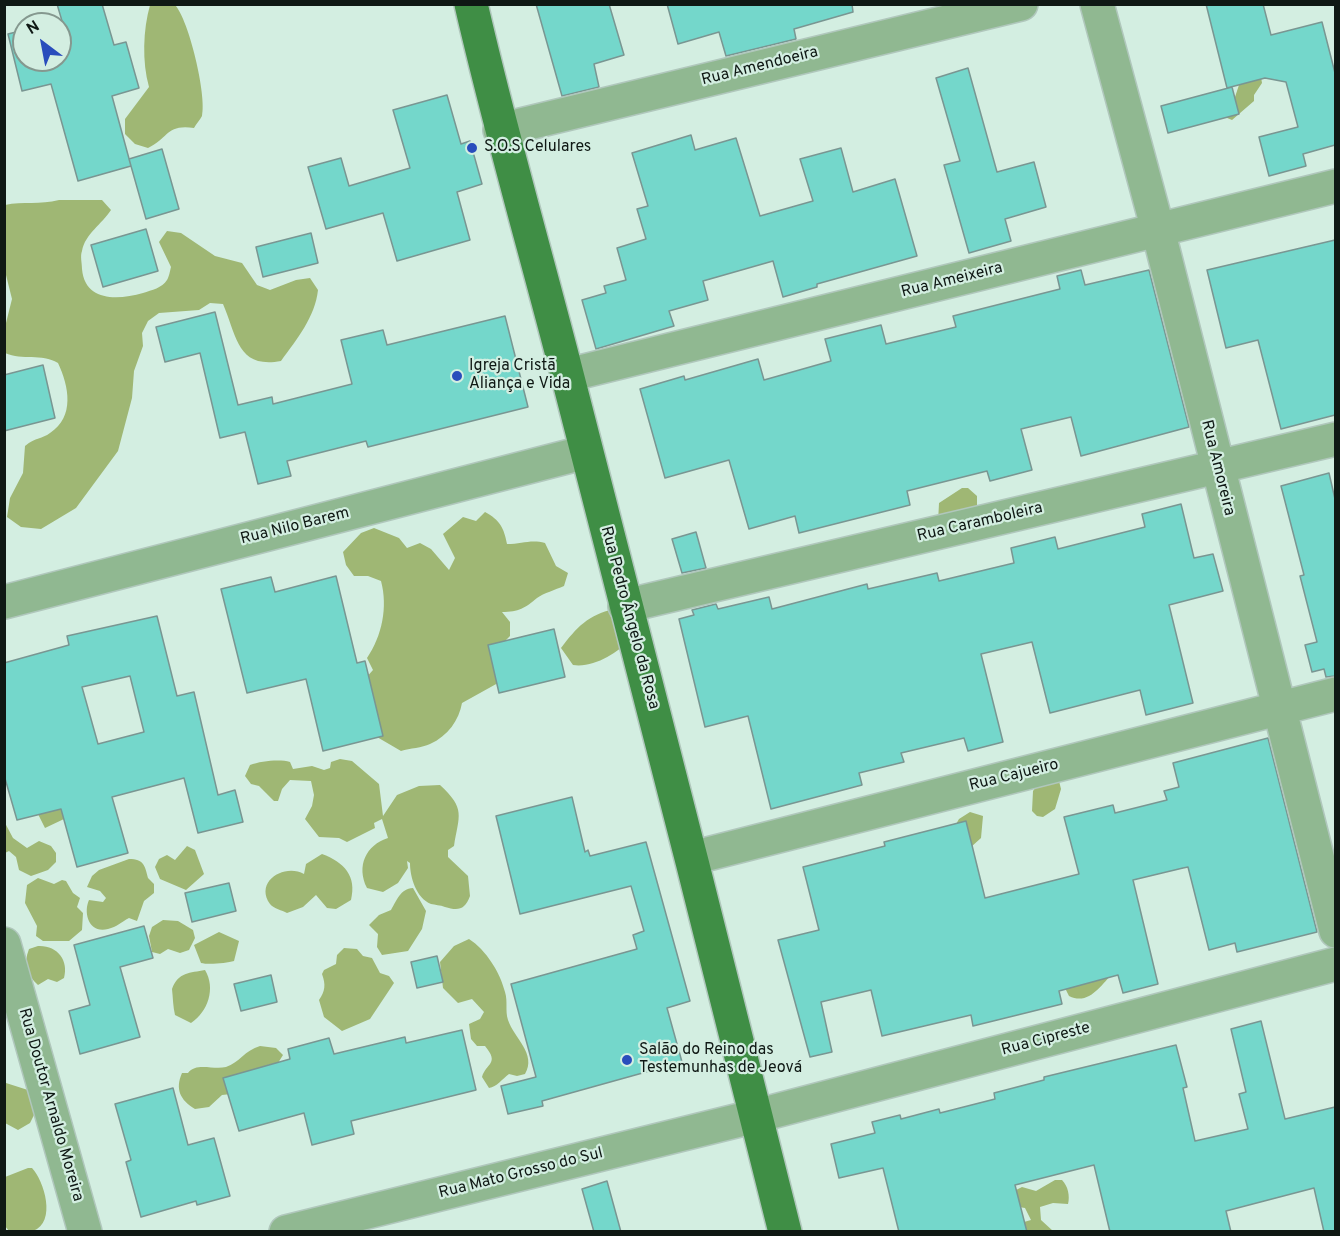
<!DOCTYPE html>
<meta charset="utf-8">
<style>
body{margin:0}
#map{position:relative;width:1340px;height:1236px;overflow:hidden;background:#d3eee1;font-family:Overpass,sans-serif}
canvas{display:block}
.frame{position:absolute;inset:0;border:6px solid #0f1814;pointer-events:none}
.north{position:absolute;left:12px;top:12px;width:60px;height:60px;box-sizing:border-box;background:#d3eee1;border:2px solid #85988f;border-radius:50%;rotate:328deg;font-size:16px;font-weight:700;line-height:24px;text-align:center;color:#0f1814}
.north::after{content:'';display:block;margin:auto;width:21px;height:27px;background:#294dbc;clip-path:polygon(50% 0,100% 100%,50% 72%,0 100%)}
</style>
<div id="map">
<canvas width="1340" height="1236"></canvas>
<div class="frame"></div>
<div class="north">N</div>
</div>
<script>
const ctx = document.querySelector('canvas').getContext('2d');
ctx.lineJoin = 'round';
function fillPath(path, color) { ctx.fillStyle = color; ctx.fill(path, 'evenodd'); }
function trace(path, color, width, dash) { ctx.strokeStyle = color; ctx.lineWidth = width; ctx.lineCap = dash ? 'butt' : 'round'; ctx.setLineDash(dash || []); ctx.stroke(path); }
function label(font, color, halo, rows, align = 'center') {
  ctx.font = font + ' Overpass,sans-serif'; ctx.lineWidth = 4.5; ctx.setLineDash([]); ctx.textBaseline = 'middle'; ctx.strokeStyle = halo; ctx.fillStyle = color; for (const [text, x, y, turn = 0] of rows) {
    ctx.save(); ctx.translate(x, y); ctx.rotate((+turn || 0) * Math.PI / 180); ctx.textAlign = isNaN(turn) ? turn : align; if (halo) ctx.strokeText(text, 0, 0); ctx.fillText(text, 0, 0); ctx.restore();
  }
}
fillPath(new Path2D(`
 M150,5H175C189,20 207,96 202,116C200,120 196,124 194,128C166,124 169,138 148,148L135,144L125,134V119L149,87C142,62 143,30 150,5Z
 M1261,77L1262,83L1254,95V101L1232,120L1220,115L1223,103L1235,97L1239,85Z
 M59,200H102L111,210C102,224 85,234 82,251C80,256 82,263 82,269C85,302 118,300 143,293C152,290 162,288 167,280C169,277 170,271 171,267L159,242L167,231L181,233L215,256L242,263L257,285L270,290L296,280L310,278L318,290C315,317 297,339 281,361C237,369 237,336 223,304L210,303L199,310L159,313L148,321L142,333L143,346L134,371L132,398L118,451L76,508L41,529L21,527L7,517L10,498L23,473L25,446C36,437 42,439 50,433C75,417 69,386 58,363C41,353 23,361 5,353V327L12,299L5,271V205C23,201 40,205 59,200Z
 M962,488H968L977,496V516L938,523L939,503Z
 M485,512C500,520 504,528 507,544C522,544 531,539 545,543L556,566L568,573L564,586C555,590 544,593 537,598C525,608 519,612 502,612L510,622V636L500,646L498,683L462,703C459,720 448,736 430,744C422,748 410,748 401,751L377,737L364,680L373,670L367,658C382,636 388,607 381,581L368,576H354L346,565L343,552L361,533L374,528L399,538L407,548L420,543L431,549L449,570L455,558L443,534L463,517L476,521Z
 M614,609L631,639C617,653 594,668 573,665L561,648C577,627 588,615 614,609Z
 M340,759L352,761L379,784L383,816L397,795L419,786L440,785C466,809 459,815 454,846L448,850V857L468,876L470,896C465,910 458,911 445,907C440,905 435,905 431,904C416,898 410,877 410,863L407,861L408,868L398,883L383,892L367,888C356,866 366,845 388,838L382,819L374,823L375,828L347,842L339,838L319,837L305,819L312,806L314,795L311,781L290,780L282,789L278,801H274L259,786L251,784L245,776L250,765C261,761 280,759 290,762L293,769L312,766L324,770L330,768L331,762Z
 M51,768L64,819L45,828L38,814Z
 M1041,780L1059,781L1061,789L1055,809L1043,817L1037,816L1032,811L1033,791Z
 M970,812L983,816L981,838L971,847L952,831L959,819Z
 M5,823L13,838L27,848L39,841L51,846L56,853V862L48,870L31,876L19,870L16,857L9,851L5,853Z
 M187,846L195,850L204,874L186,890L160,879L155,867L159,859L167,855L175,860Z
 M322,854C344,862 357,876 351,900L336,909L327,908L316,895L303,907L287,913C282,910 274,909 270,904C254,881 285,863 304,874L306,864Z
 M129,859C144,859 145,866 148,878L154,884V893L144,901L137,921L129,918C121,922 117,927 108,929C89,934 83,913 89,900L103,902L106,898L100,891L87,887L92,876L99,870Z
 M38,878L54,884L62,880L66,881L73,893L80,898L77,907L83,913L82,930L69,941H43L36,936L37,926L25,903L27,885Z
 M413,888L426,911L422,929L408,951L382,955L377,947L378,934L369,925L379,915L391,910C397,900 400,889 413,888Z
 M163,920L178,921L193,930L195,938L189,950L180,953L168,949L160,954L152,952L149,936L152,927Z
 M219,932L239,941L234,961C227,963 209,965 201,963L194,945Z
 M469,939C486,950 500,972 505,992C508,1001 505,1011 508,1020C514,1038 537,1054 525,1074L517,1076L509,1074C502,1079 497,1087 489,1088L482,1077C486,1063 500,1064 485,1046H477L471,1039L469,1024L480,1019L484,1012L472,999L458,1003L443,988L440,962L454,946Z
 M38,946C57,945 69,960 64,978L57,982L48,979L38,985C27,975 23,964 29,949Z
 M344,948L357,949L363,956L372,958L380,973L389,976L394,983L370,1019L342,1031L324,1017L319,1000C325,991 326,985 322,974L324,970L336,964L337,955Z
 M205,970C216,988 208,1012 191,1023L175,1015C173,1007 173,998 172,989C178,972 190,973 205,970Z
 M1113,973C1101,985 1089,1006 1069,996L1063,984Z
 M260,1046L276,1048L283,1055L278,1063L268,1065L231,1094L222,1095L209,1107L195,1109C180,1100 175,1089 182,1073H188C196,1062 213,1070 226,1067C239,1063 245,1050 260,1046Z
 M6,1083L31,1091L38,1107L30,1123L18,1130L5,1123Z
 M28,1168H32C44,1181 57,1222 33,1231C27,1234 16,1232 9,1231L5,1226V1177Z
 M1055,1180H1062C1068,1186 1070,1196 1068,1204L1053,1203L1040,1207L1041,1220L1053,1231L1016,1232L1024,1222L1031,1220L1025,1208L1019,1207L1016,1190L1022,1187L1036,1191Z`), '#9fb774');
const building = new Path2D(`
 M57,4H102L114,45L126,42L139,88L112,96L131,166L78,181L51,84L22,91L8,34L24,30V60H60V24H48L62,21Z
 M536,4H609L624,55L594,64L599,87L562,96Z
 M667,4H852L853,12L794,29L796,39L726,56L719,32L678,44Z
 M1206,4H1263L1271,35L1322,22L1335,73V145L1303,154L1306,166L1269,176L1259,137L1298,127L1286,82L1265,78L1227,88Z
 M968,68L997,172L1034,162L1046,207L1005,219L1011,241L969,253L944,165L960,161L936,78Z
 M1232,87L1239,114L1168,133L1161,106Z
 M447,95L461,144L470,141L482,184L457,192L470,240L397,261L383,213L326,229L308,167L341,158L349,186L410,168L393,110Z
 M691,135L695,150L736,138L760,216L813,201L800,159L841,148L853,192L895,179L917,256L817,284V287L783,297L773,261L703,281L708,300L669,311L674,326L596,349L582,300L606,293L604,286L626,280L617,248L646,239L637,209L648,206L632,153Z
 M162,149L179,209L146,219L129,159Z
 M146,229L158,271L103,287L91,245Z
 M311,233L318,263L263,277L256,247Z
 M1335,240V415L1281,429L1258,340L1226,348L1207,270Z
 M1081,270L1085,285L1149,270L1189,427L1081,456L1071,417L1021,429L1032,470L990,481L987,471L907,491L910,505L799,533L795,516L749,529L729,460L665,478L640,389L684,376L685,380L758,359L764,380L831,361L825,339L881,325L886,344L956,327L953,316L1060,289L1057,276Z
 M215,312L238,405L272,397L273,404L352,384L341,340L383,330L387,345L505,316L528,407L368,447L366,441L287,461L291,476L258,484L245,432L220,438L200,353L165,362L156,327Z
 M43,365L55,418L4,431V375Z
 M1329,473L1335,499V676L1326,677L1324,669L1312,672L1305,645L1317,642L1300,576L1304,575L1281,486Z
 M1181,504L1194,558L1213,554L1223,591L1169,605L1193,703L1146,715L1140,690L1050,713L1032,642L981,654L1003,742L968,751L964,738L901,753L904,762L859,773L862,785L771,809L748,716L705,727L679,619L694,615L692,610L716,604L718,609L769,597L772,609L867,584L868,589L937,573L939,581L1014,563L1011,548L1055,537L1058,549L1145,527L1142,514Z
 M696,532L706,568L682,573L672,539Z
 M336,576L357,663L365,661L383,736L323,751L306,679L247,693L221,589L271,577L275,592Z
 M157,616L177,696L194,692L218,795L235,790L243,822L198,833L184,778L112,797L128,853L77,867L61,809L17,820L4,775V663L69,645L67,636ZM130,676L144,732L98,744L82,687Z
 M554,629L565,677L499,693L488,645Z
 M1268,738L1317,932L1237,952L1235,943L1209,950L1188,867L1183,868L1133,880L1158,984L1123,993L1118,975L1059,991L1062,1004L973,1026L971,1015L882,1036L871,990L821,1002L832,1052L810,1057L778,940L819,930L803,867L885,846L884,842L966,821L985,898L1079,874L1064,817L1113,805L1115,813L1167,800L1164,791L1179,787L1173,763Z
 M572,797L585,852L588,850L590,856L646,842L690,1001L667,1008L682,1062L542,1101L543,1106L508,1114L501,1086L536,1077L511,984L637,949L633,935L644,931L631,886L520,914L496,816Z
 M229,883L236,911L192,922L185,893Z
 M144,926L153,958L120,967L140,1037L80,1054L69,1011L90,1005L74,945Z
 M437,956L443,982L417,988L411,962Z
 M271,975L277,1002L241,1011L234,984Z
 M1261,1021L1285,1119L1335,1107V1232H1324L1314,1188L1226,1211L1231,1232H1110L1094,1165L1015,1185L1027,1232H899L883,1168L839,1178L831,1144L875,1133L872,1122L900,1115L901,1119L939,1109L940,1113L995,1099L994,1093L1044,1080V1077L1176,1045L1187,1087L1183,1088L1195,1141L1248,1129L1239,1094L1246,1092L1231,1029Z
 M462,1030L476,1090L351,1121L354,1134L312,1145L304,1113L239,1131L223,1078L290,1059L288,1049L329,1038L334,1054L405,1037L406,1043Z
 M173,1088L188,1145L214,1138L230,1196L197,1205L196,1201L141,1217L126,1162L131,1160L115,1104Z
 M607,1181L621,1232H594L582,1189Z`);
fillPath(building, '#74d7cb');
trace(building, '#799692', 1.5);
const minor = new Path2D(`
 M1097,4L1158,230L1336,931
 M500,130L1021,4
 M568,375L1336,186
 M4,602L586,452
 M625,606L1336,439
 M692,858L1336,694
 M4,944L85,1232
 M286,1232L756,1116L1336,964`);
const major = new Path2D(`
 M471,4C500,130 535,250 567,374C642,659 713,946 785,1232`);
trace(minor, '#b0c7bc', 36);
trace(major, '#b0c7bc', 36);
trace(minor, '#90b891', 33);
trace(major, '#3f8e45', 33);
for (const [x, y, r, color] of [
 [472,148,6,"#294dbc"],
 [457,376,6,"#294dbc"],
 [627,1060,6,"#294dbc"]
]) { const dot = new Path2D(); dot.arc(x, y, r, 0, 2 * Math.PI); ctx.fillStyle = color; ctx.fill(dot); trace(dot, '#d3eee1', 2); }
label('16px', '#0f1814', '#d3eee1', [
 ["Rua Amendoeira",760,67,-14],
 ["Rua Ameixeira",952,281,-14],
 ["Rua Amoreira",1217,468,76],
 ["Rua Caramboleira",980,523,-13],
 ["Rua Nilo Barem",295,527,-14],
 ["Rua Pedro Ângelo da Rosa",629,618,75],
 ["Rua Cajueiro",1014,776,-14],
 ["Rua Cipreste",1046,1040,-15],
 ["Rua Doutor Arnaldo Moreira",50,1105,74],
 ["Rua Mato Grosso do Sul",521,1174,-14]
]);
label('16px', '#0f1814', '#d3eee1', [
 ["S.O.S Celulares",484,148],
 ["Igreja Cristã",469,367],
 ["Aliança e Vida",469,385],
 ["Salão do Reino das",639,1051],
 ["Testemunhas de Jeová",639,1069]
], 'left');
</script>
